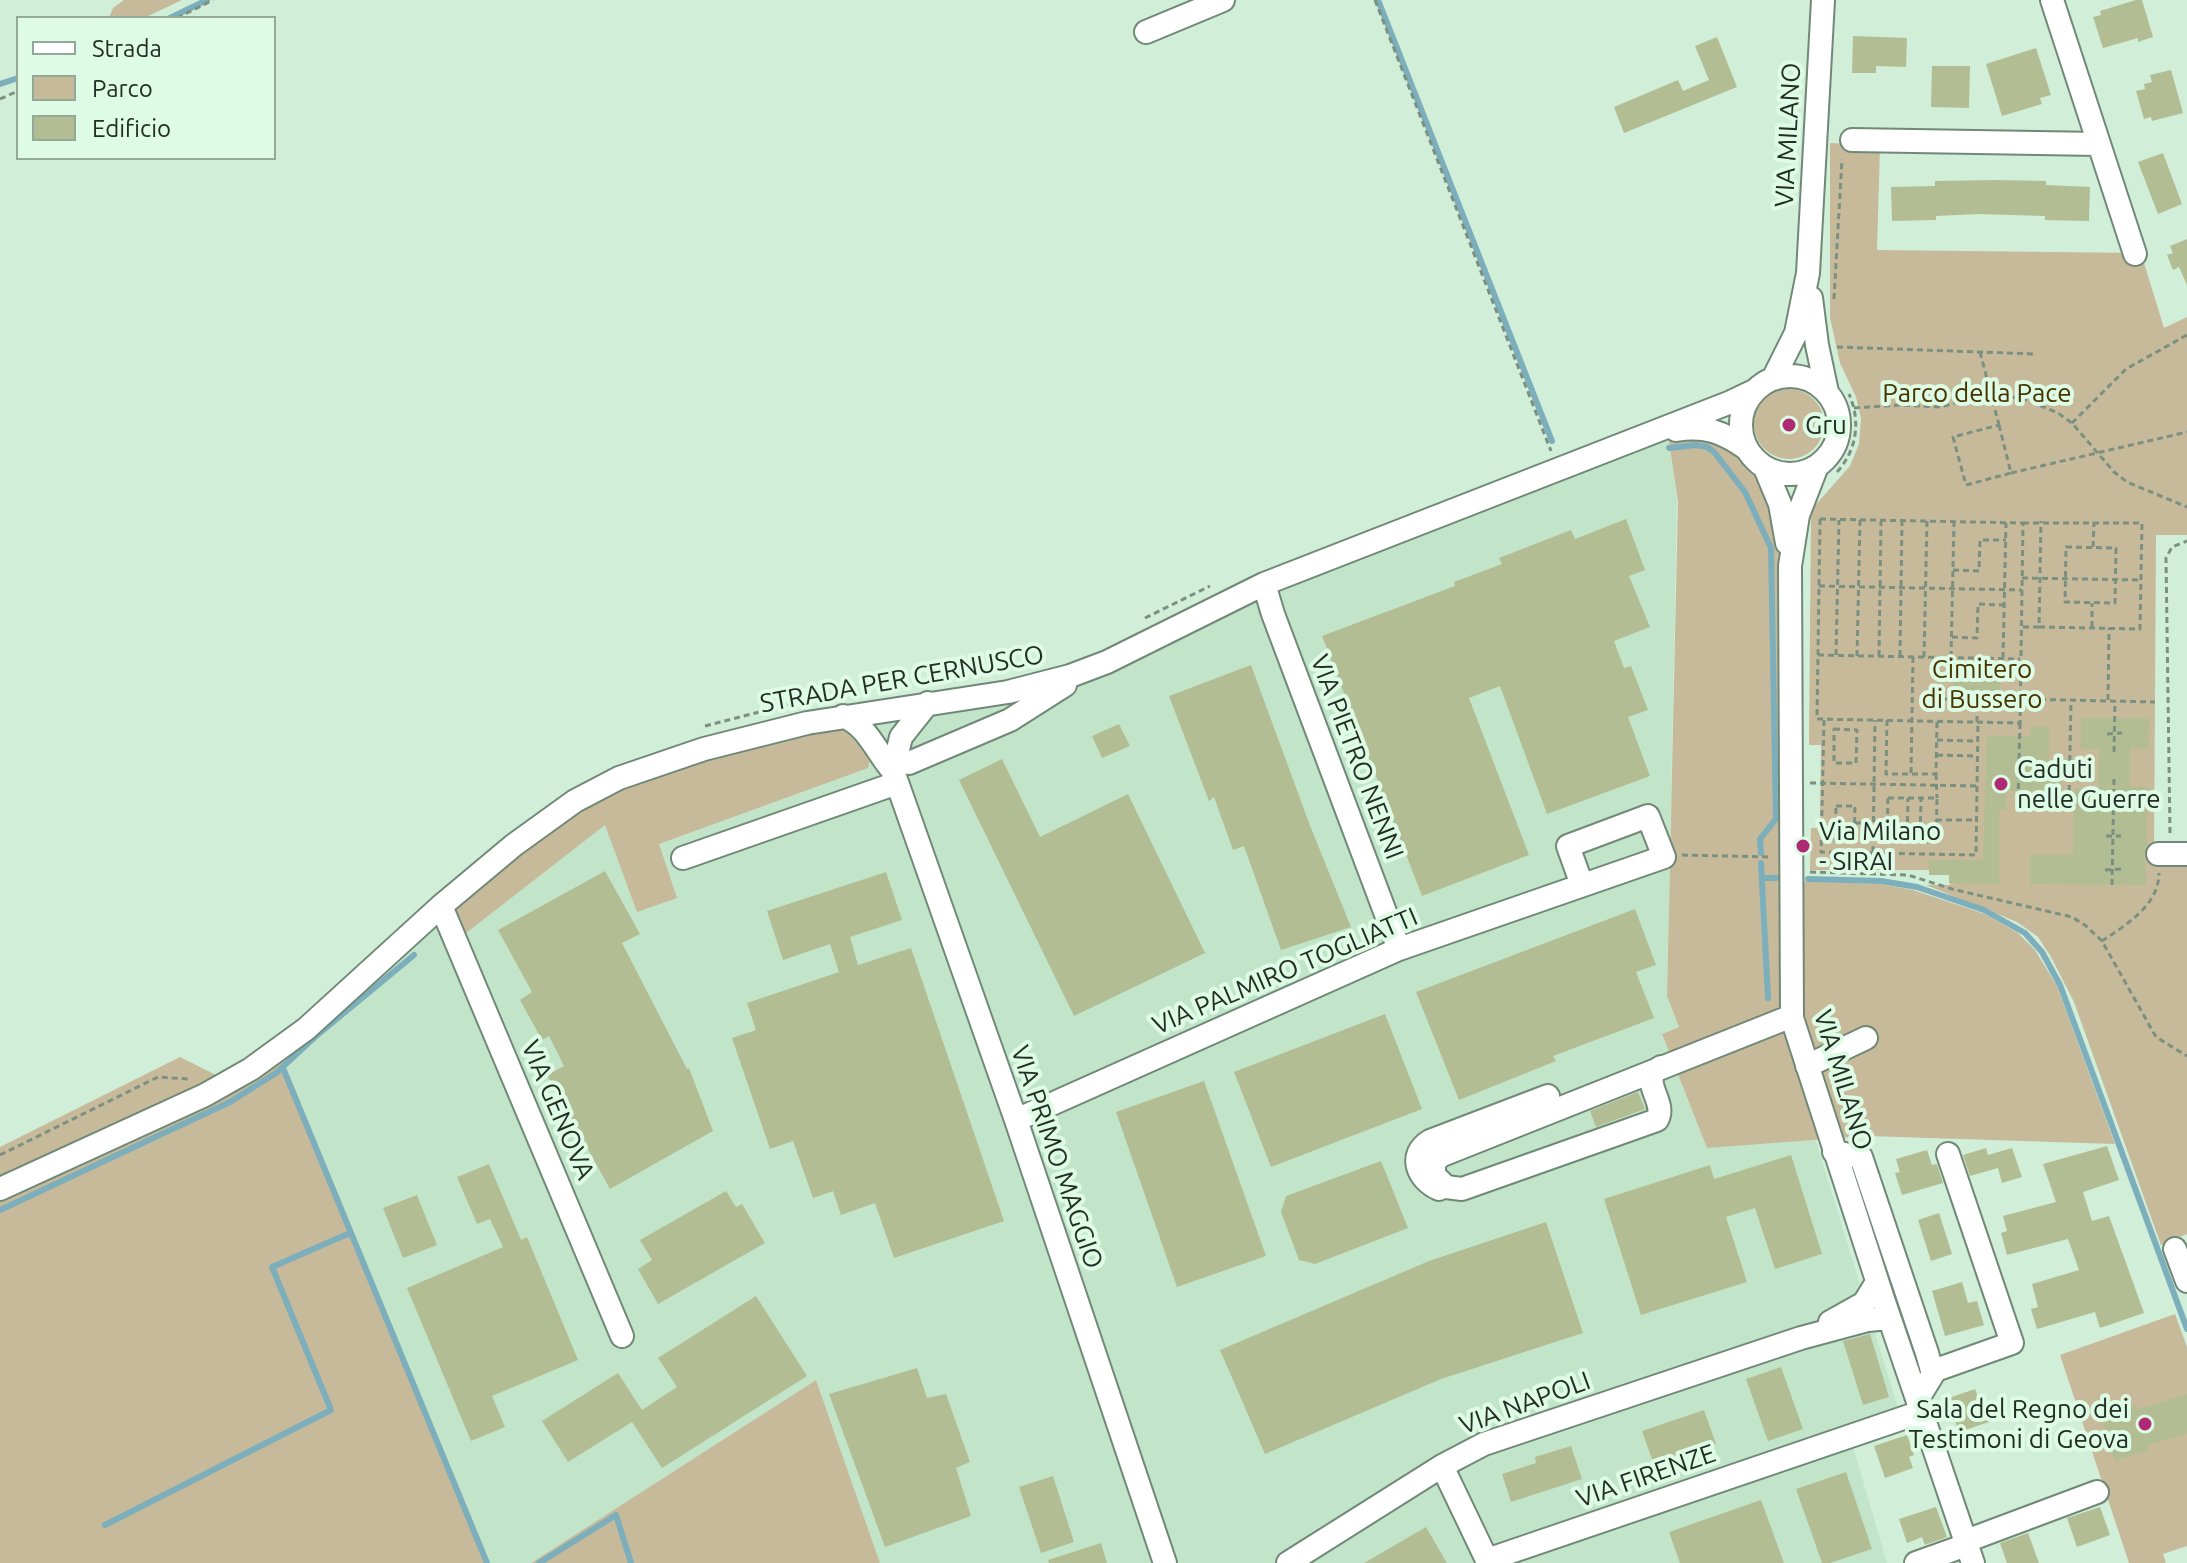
<!DOCTYPE html>
<style>
body{margin:0}
#map{position:relative;width:2187px;height:1563px;overflow:hidden;background:#d1eed8;font-family:Ubuntu,sans-serif}
canvas{display:block}
.legend{position:absolute;left:16px;top:16px;width:260px;height:144px;box-sizing:border-box;background:#defbe5;border:2px solid #93a998;margin:0;padding:10px 14px;list-style:none;font-size:24px;color:#232e25}
.legend li{display:flex;align-items:center;gap:16px;height:40px}
.legend b{width:40px;border:2px solid #93a998}
</style>
<div id="map">
<canvas width="2187" height="1563"></canvas>
<ul class="legend">
<li><b style="height:10px;background:#fff"></b>Strada</li>
<li><b style="height:22px;background:#c7ba9a"></b>Parco</li>
<li><b style="height:22px;background:#b2bd94"></b>Edificio</li>
</ul>
</div>
<script>
const ctx = document.querySelector('canvas').getContext('2d');
ctx.lineJoin = 'round';
function fillPath(path, color) { ctx.fillStyle = color; ctx.fill(path, 'evenodd'); }
function trace(path, color, width, dash) { ctx.strokeStyle = color; ctx.lineWidth = width; ctx.lineCap = dash ? 'butt' : 'round'; ctx.setLineDash(dash || []); ctx.stroke(path); }
function label(font, color, halo, rows, align = 'center') {
  ctx.font = font + ' Ubuntu,sans-serif'; ctx.lineWidth = 8; ctx.setLineDash([]); ctx.textBaseline = 'middle'; ctx.strokeStyle = halo; ctx.fillStyle = color; for (const [text, x, y, turn = 0] of rows) {
    ctx.save(); ctx.translate(x, y); ctx.rotate((+turn || 0) * Math.PI / 180); ctx.textAlign = isNaN(turn) ? turn : align; if (halo) ctx.strokeText(text, 0, 0); ctx.fillText(text, 0, 0); ctx.restore();
  }
}
fillPath(new Path2D(`
 M1667,430L1677,499L1667,996L1679,1027L1662,1034L1707,1148L1815,1138L1898,1408L1847,1426L1887,1563H880L816,1380L531,1563H487L280,1053L529,833L621,780L1053,682L1267,582Z`), '#c2e5ca');
fillPath(new Path2D(`
 M124,0H182L144,18H109L113,8Z
 M1830,143L1880,146L1877,250L2141,253L2164,328L2187,317V535H2156L2154,858L2187,854V1234L2161,1245L2074,1002L2051,957L2038,937L2017,922L1926,885H1950L1949,875H1929V870H1810L1811,828H1820L1821,745H1809L1811,510L1850,466L1859,444L1861,418L1856,397L1840,363L1830,318Z
 M1754 424a35 35 0 1 1 70 0a35 35 0 1 1-70 0Z
 M1668,435L1718,437L1759,478L1778,525L1787,881L1880,884L1913,890L1985,914L2018,933L2035,950L2057,986L2115,1144L1867,1136L1707,1148L1662,1034L1679,1027L1667,996L1678,502Z
 M841,717L873,745L868,768L659,844L677,898L637,912L605,825L457,940L443,908L601,788Z
 M280,1053L487,1563H0V1202L206,1107Z
 M180,1057L230,1082L0,1189V1147Z
 M2175,1314L2187,1347V1546L2163,1554L2166,1563H2129L2060,1355Z
 M816,1380L880,1563H531Z`), '#c7ba9a');
trace(new Path2D(`
 M1378,0L1552,441
 M170,18L207,0
 M0,84L18,78
 M1669,448L1696,445L1707,447L1714,452L1745,492L1771,548L1776,819L1760,839L1761,853
 M1761,863L1768,998
 M1762,878H1776
 M1808,879L1881,881L1917,887L1984,910L2025,933L2042,952L2060,985L2187,1329
 M283,1068L487,1563
 M0,1210L230,1102L276,1073L315,1037L414,955
 M105,1525L331,1410L272,1267L350,1233
 M539,1563L616,1515L631,1563`), '#7caebb', 6);
fillPath(new Path2D(`
 M2136,0H2142L2153,37L2138,42V38L2103,48L2093,17L2101,15L2100,11Z
 M1853,36L1907,38L1906,67L1876,66V73H1852Z
 M1717,37L1737,87L1624,133L1614,107L1678,80L1683,91L1709,80L1695,46Z
 M2036,48L2051,95L2040,98L2042,104L2002,116L1986,64Z
 M1932,66H1970L1969,108L1931,107Z
 M2171,70L2183,113L2152,121L2151,117L2144,119L2136,91L2145,89L2144,84L2152,82L2150,75Z
 M2163,153L2182,204L2158,214L2138,162Z
 M1996,180L2046,181V185L2090,187L2089,221L2045,220V216L1979,214L1936,216V220L1892,221L1891,187L1935,186V181Z
 M2187,239V285L2179,267L2173,270L2167,255L2173,253L2170,246Z
 M1626,519L1645,570L1629,576L1650,627L1614,641L1624,668L1631,666L1648,710L1628,717L1650,776L1547,814L1500,686L1469,698L1529,855L1422,896L1322,636L1455,586L1454,582L1502,564L1499,558L1571,530L1575,539Z
 M1251,665L1309,823L1351,927L1281,950L1244,846L1233,850L1214,797L1209,801L1169,696Z
 M1954,673H2000V696H1954Z
 M2081,718H2149L2148,749L2130,748V787H2147V846L2144,853L2147,885L2030,884V855H2073L2074,788H2098L2099,749H2081Z
 M1119,724L1130,746L1102,758L1092,736Z
 M2030,727H2049V771H2062V791H2006V810H2000L1999,814V884L1949,883V875H1929V860H1983L1987,736H2030Z
 M1002,759L1040,837L1128,794L1205,953L1074,1016L959,780Z
 M605,871L640,934L622,943L687,1069L689,1068L713,1131L610,1189L547,1075L564,1066L549,1036L542,1040L520,1000L532,992L498,930Z
 M886,872L902,920L850,937L858,965L911,948L1004,1221L894,1258L875,1203L841,1215L833,1191L813,1198L793,1141L770,1149L732,1038L756,1030L747,1003L839,972L830,944L783,960L767,911Z
 M1635,909L1656,965L1636,972L1654,1018L1553,1056L1556,1061L1459,1100L1416,992Z
 M1385,1014L1422,1109L1271,1167L1234,1072Z
 M1204,1081L1266,1256L1177,1287L1116,1112Z
 M1638,1092L1645,1109L1596,1127L1590,1111Z
 M2107,1146L2119,1180L2083,1192L2092,1221L2109,1216L2144,1313L2100,1328L2095,1312L2037,1329L2031,1309L2038,1307L2032,1284L2079,1270L2068,1239L2007,1255L2001,1233L2007,1231L2003,1216L2056,1202L2043,1164Z
 M1986,1148L1988,1155L2012,1148L2022,1177L2002,1183L1998,1168L1970,1176L1963,1155Z
 M1927,1150L1932,1165L1937,1164L1943,1183L1902,1195L1895,1173L1900,1172L1896,1159Z
 M1791,1155L1822,1254L1775,1269L1755,1208L1726,1217L1747,1282L1641,1315L1604,1199L1710,1165L1714,1179Z
 M1381,1161L1408,1228L1315,1264L1299,1260L1281,1212L1286,1196Z
 M489,1164L521,1240L527,1237L578,1360L492,1396L505,1427L471,1441L407,1288L503,1247L490,1219L477,1224L457,1177Z
 M726,1191L736,1207L742,1204L765,1243L658,1304L638,1269L652,1260L640,1240Z
 M417,1195L437,1245L403,1258L383,1208Z
 M1939,1213L1952,1254L1931,1261L1918,1220Z
 M1546,1222L1583,1333L1441,1379L1265,1454L1220,1350L1429,1261Z
 M1962,1282L1968,1303L1977,1301L1984,1325L1945,1336L1932,1291Z
 M756,1296L807,1376L662,1468L632,1422L568,1462L542,1421L618,1373L642,1410L677,1387L658,1358Z
 M1870,1334L1889,1397L1863,1405L1843,1341Z
 M1781,1367L1803,1429L1768,1441L1746,1379Z
 M917,1368L927,1398L946,1394L970,1462L956,1468L971,1516L885,1547L829,1394Z
 M1975,1389L1981,1405L1985,1403L1992,1421L1959,1432L1954,1418L1950,1420L1943,1400Z
 M2187,1394V1433L2148,1445L2149,1450L2115,1461L2101,1416L2135,1405L2137,1410Z
 M1704,1410L1716,1444L1654,1465L1642,1431Z
 M1907,1435L1914,1455L1909,1457L1913,1468L1885,1478L1874,1446Z
 M1571,1446L1582,1479L1511,1502L1502,1474L1536,1463L1535,1457Z
 M1846,1472L1872,1549L1830,1563H1822L1796,1489Z
 M1053,1476L1074,1542L1041,1553L1019,1487Z
 M1761,1500L1784,1563H1680L1669,1532Z
 M1936,1507L1947,1537L1925,1545L1922,1537L1907,1543L1899,1519Z
 M2100,1507L2110,1535L2077,1547L2067,1518Z
 M1426,1527L1447,1563H1364Z
 M2028,1533L2039,1563H2007L2000,1543Z
 M1101,1543L1107,1563H1049L1048,1560Z`), '#b2bd94');
const minor = new Path2D(`
 M2052,0L2135,254
 M1146,32L1223,0
 M1852,140L2099,144
 M1811,298L1817,345L1827,392
 M1741 425a49 49 0 1 1 98 0a49 49 0 1 1-98 0Z
 M1773,379L1796,333L1808,273L1823,0
 M1676,430C1705,425 1723,432 1747,449
 M1817,466L1798,515L1790,566L1792,1018L1883,1299L1973,1563
 M1765,468L1780,504L1787,543
 M1264,584L1273,614L1399,949
 M843,716C868,726 876,752 893,771L1016,1120L1165,1563
 M909,763L1010,720L1065,685
 M893,771L901,737L928,703
 M2158,854H2187
 M683,858L897,783
 M441,906L622,1336
 M1807,1066L1866,1038
 M1661,1067C1637,1081 1668,1101 1657,1120L1462,1189L1446,1187L1434,1175V1163L1440,1156L1792,1016
 M1016,1120L1399,949L1664,857L1648,816L1568,846L1582,885
 M1834,1152L1861,1157L1927,1353L1933,1374L1922,1392L1916,1396
 M0,1189L205,1095L251,1069L306,1029L441,906L514,845L575,801L619,778L704,749L807,723L1008,692L1070,676L1107,662L1264,584L1731,402L1754,391
 M1439,1189C1418,1180 1407,1155 1430,1141L1548,1096
 M2175,1249L2187,1281
 M1830,1322L1864,1303L1877,1282
 M1933,1371L2012,1343L1948,1154
 M1442,1466L1487,1560L1921,1412
 M1288,1563L1442,1466L1484,1444L1801,1338L1868,1320L1889,1318
 M1916,1563L1958,1548L1966,1541L2097,1492`);
trace(minor, '#708976', 26);
trace(new Path2D(`
 M1375,0L1551,451
 M177,18L213,0
 M0,99L18,91
 M1834,299L1842,159
 M1837,347L2036,354
 M1980,352L1999,425
 M1854,408L1900,405L1941,407L1990,393L2027,400L2058,413L2072,423L2114,472L2127,482L2187,507
 M2072,423L2126,369L2187,335
 M1999,425L2011,473L1966,485L1953,437Z
 M1837,472C1857,450 1861,421 1849,394
 M2011,473L2187,432
 M1820,519L2023,523L2020,723L1817,719Z
 M2023,523H2142L2140,629L2039,627L2041,521
 M2066,547L2116,548L2115,603L2065,602Z
 M2093,547L2094,522
 M1953,570L1979,571L1980,540H2006
 M2022,578L2141,580
 M1819,586L2022,590
 M1145,618L1210,586
 M2023,627H2039
 M2092,627V603
 M1952,637L1977,638L1978,604L2003,605
 M1818,655L2020,659
 M1836,655L1839,520
 M1857,656L1860,520
 M1879,656L1881,521
 M1900,656L1902,521
 M1924,657L1927,521
 M1951,657L1954,522
 M2003,658L2006,523
 M1943,699H1999
 M2020,699L2155,702
 M2108,700L2109,628
 M1824,720L1821,852L1976,855L1978,722
 M1887,720L1886,774H1936L1937,722
 M1977,722V699
 M2020,723L2018,801L2069,802L2071,700
 M705,726L798,702
 M1834,729L1857,730L1856,763H1834Z
 M2107,734L2122,733
 M1937,740L1977,741
 M2114,752L2115,701
 M1937,755L1977,756
 M1911,773L1913,657
 M1936,774L1937,798
 M1810,783L1977,786
 M1888,798H1937L1936,842H1887Z
 M2107,803H2121
 M1836,806H1855L1854,841H1835Z
 M1936,820H1977
 M1855,823H1874
 M2170,833L2166,558L2172,547L2187,541
 M2106,836H2121
 M1907,842L1908,798
 M1920,842L1921,798
 M1873,852L1875,720
 M1682,855L1771,857
 M2105,870L2121,869
 M1810,872L1908,875L1952,889L2072,917L2086,926L2102,941L2156,1037L2187,1056
 M2112,885L2114,778
 M2102,941C2126,925 2159,905 2159,873
 M0,1155L158,1077L189,1079`), '#7c9081', 3, [6, 4]);
trace(minor, '#fff', 22);
for (const [x, y, r, color] of [
 [1789,425,8,"#ae2a73"],
 [2001,784,8,"#ae2a73"],
 [1803,846,8,"#ae2a73"],
 [2145,1424,8,"#ae2a73"]
]) { const dot = new Path2D(); dot.arc(x, y, r, 0, 2 * Math.PI); ctx.fillStyle = color; ctx.fill(dot); trace(dot, '#defbe5', 3); }
label('26px', '#232e25', '#defbe5', [
 ["VIA MILANO",1788,135,-87],
 ["STRADA PER CERNUSCO",902,679,-10],
 ["VIA PIETRO NENNI",1357,757,69],
 ["VIA PALMIRO TOGLIATTI",1285,971,-23],
 ["VIA MILANO",1843,1080,73],
 ["VIA GENOVA",558,1110,67],
 ["VIA PRIMO MAGGIO",1057,1157,71],
 ["VIA NAPOLI",1525,1403,-20],
 ["VIA FIRENZE",1646,1476,-19]
]);
label('26px', '#473501', '#defbe5', [
 ["Parco della Pace",1977,393],
 ["Cimitero",1982,669],
 ["di Bussero",1982,699]
]);
label('26px', '#232e25', '#defbe5', [
 ["Gru",1805,425],
 ["Caduti",2017,769],
 ["nelle Guerre",2017,799],
 ["Via Milano",1819,831],
 ["- SIRAI",1819,861],
 ["Sala del Regno dei",2129,1409,"right"],
 ["Testimoni di Geova",2129,1439,"right"]
], 'left');
</script>
